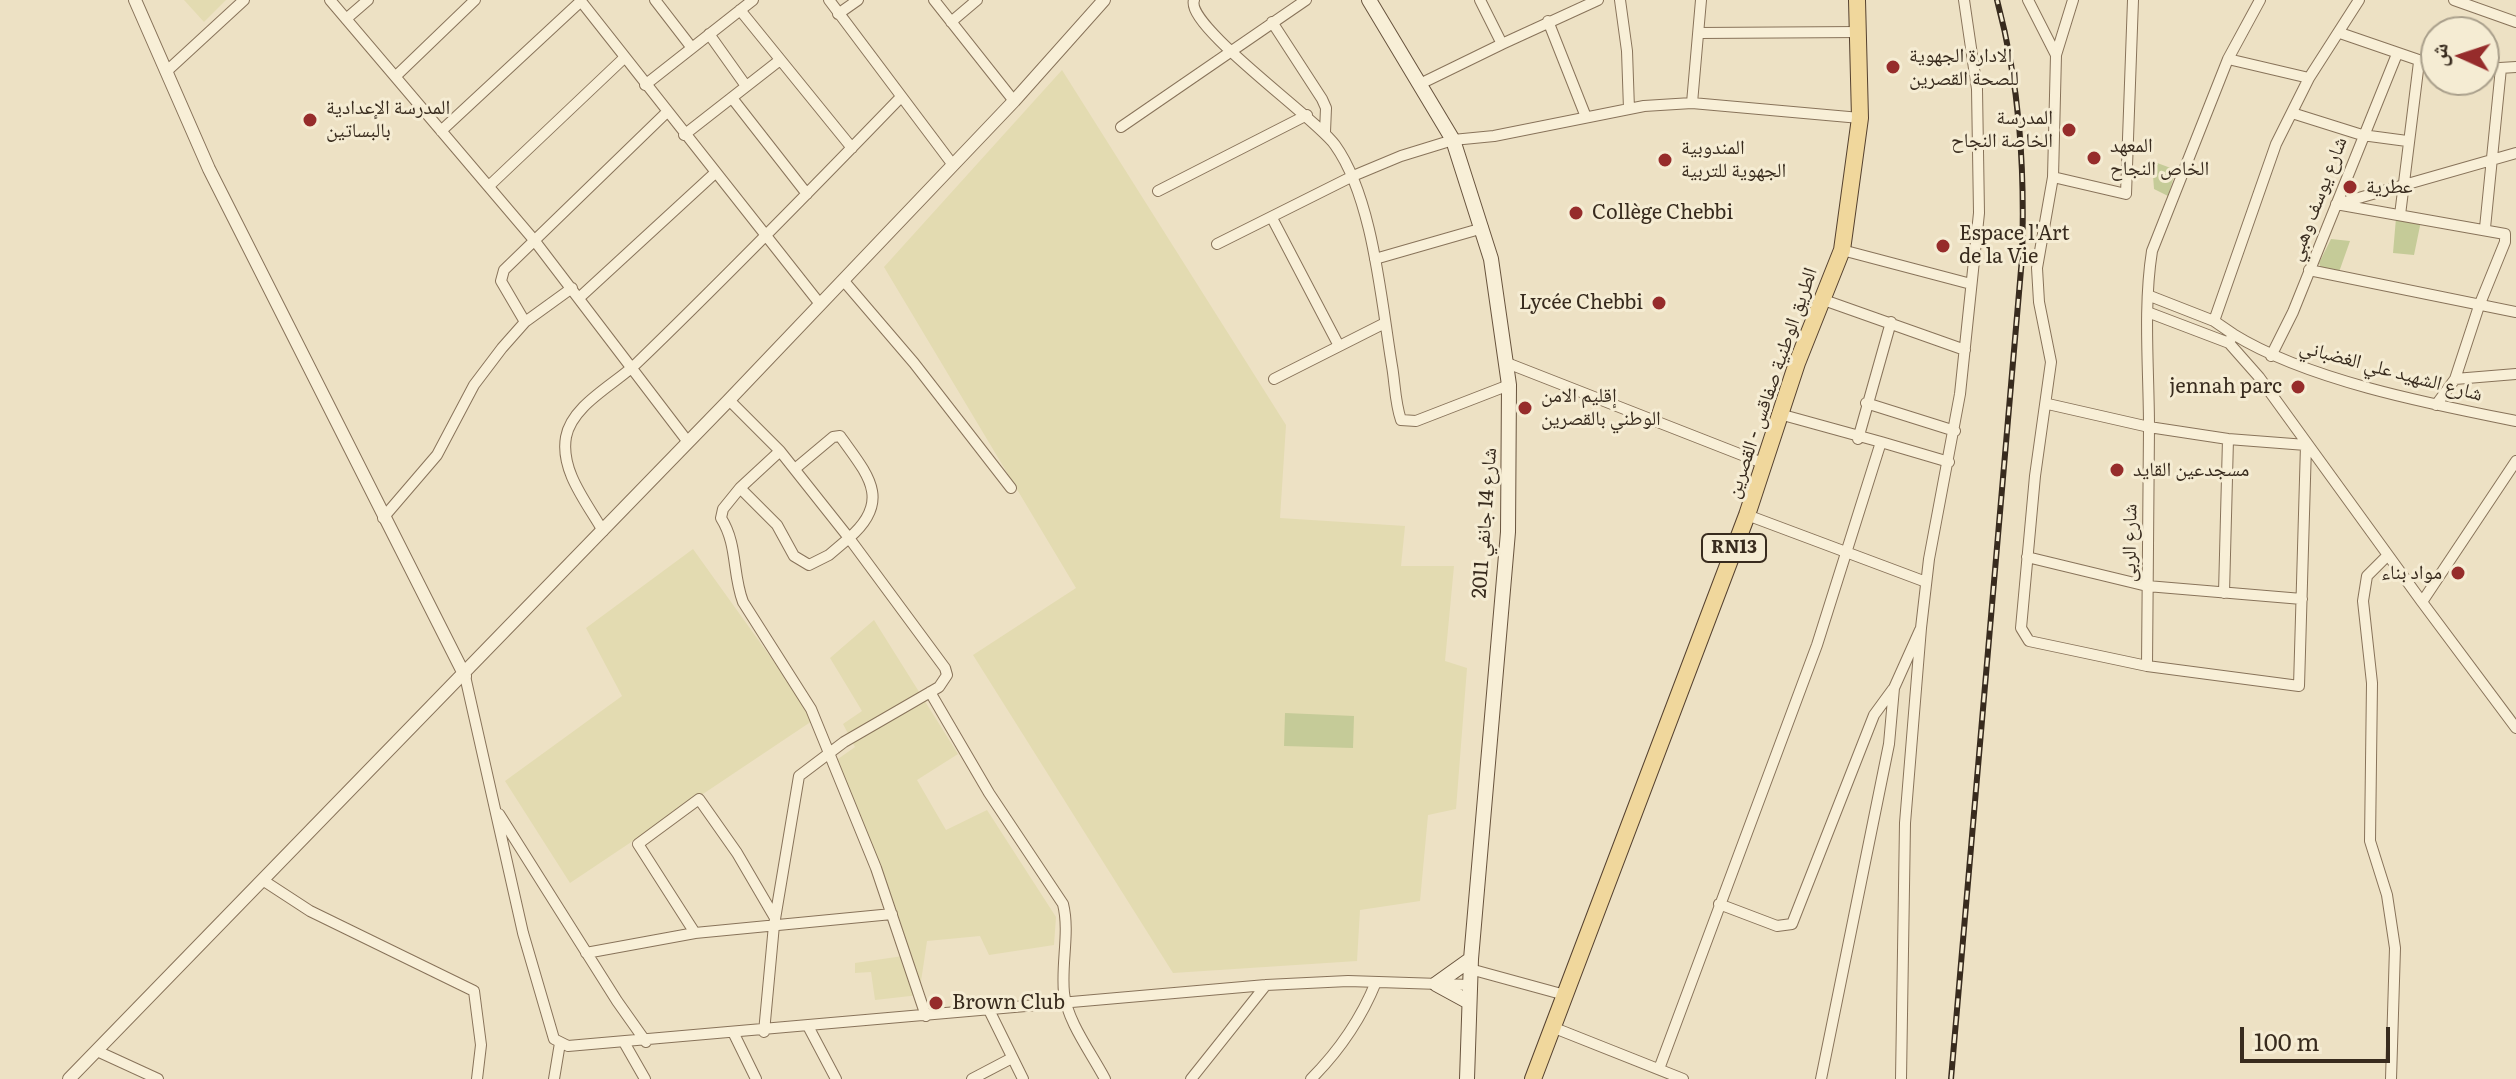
<!DOCTYPE html>
<meta charset="utf-8">
<style>
body{margin:0}
#map{position:relative;width:2516px;height:1079px;overflow:hidden;background:#ede1c4;font-family:Literata,"Noto Naskh Arabic",serif}
canvas{display:block}
.north{position:absolute;left:2420px;top:16px;width:80px;height:80px;box-sizing:border-box;background:#f5ecd3;border:2px solid #a99f8b;border-radius:50%;rotate:273deg;font-size:22px;font-weight:700;line-height:32px;text-align:center;color:#382b1e}
.north::after{content:'';display:block;margin:auto;width:28px;height:36px;background:#962c2b;clip-path:polygon(50% 0,100% 100%,50% 72%,0 100%)}
.scale{position:absolute;left:2240px;top:1027px;width:150px;height:36px;box-sizing:border-box;border:4px solid #382b1e;border-top:0;padding-left:10px;font-size:24px;line-height:28px;white-space:nowrap;color:#382b1e;-webkit-text-stroke:6px #f5ecd3;paint-order:stroke}
</style>
<div id="map">
<canvas width="2516" height="1079"></canvas>
<div class="north">ش</div>
<div class="scale">100 m</div>
</div>
<script>
const ctx = document.querySelector('canvas').getContext('2d');
ctx.lineJoin = 'round';
function fillPath(path, color) { ctx.fillStyle = color; ctx.fill(path, 'evenodd'); }
function trace(path, color, width, dash) { ctx.strokeStyle = color; ctx.lineWidth = width; ctx.lineCap = dash ? 'butt' : 'round'; ctx.setLineDash(dash || []); ctx.stroke(path); }
function label(font, color, halo, rows, align = 'center') {
  ctx.font = font + ' Literata,"Noto Naskh Arabic",serif'; ctx.lineWidth = 6; ctx.setLineDash([]); ctx.textBaseline = 'middle'; ctx.strokeStyle = halo; ctx.fillStyle = color; for (const [text, x, y, turn = 0] of rows) {
    ctx.save(); ctx.translate(x, y); ctx.rotate((+turn || 0) * Math.PI / 180); ctx.textAlign = isNaN(turn) ? turn : align; if (halo) ctx.strokeText(text, 0, 0); ctx.fillText(text, 0, 0); ctx.restore();
  }
}
fillPath(new Path2D(`
 M184,0H226L204,22Z
 M1062,70L1286,425L1280,518L1405,526L1401,566H1454L1445,661L1467,668L1456,809L1428,815L1420,901L1360,910L1357,961L1173,973L973,655L1076,588L884,267Z
 M693,549L815,719L570,883L505,781L622,696L586,628Z
 M874,620L958,754L917,780L946,830L987,810L1056,917L1054,945L989,955L980,936L927,941L919,995L875,1000L871,972L855,973V963L910,955L828,766L855,747L843,724L862,711L830,658Z`), '#e3dbb1');
fillPath(new Path2D(`
 M2152,161L2176,170L2168,196L2154,189Z
 M2396,218L2421,221L2414,255L2393,253Z
 M2331,239L2350,241L2339,272L2321,268L2319,263Z
 M1285,713L1354,716L1353,748L1284,746Z`), '#c5cb98');
const minor = new Path2D(`
 M330,0L534,240L688,442
 M580,0L820,304
 M655,0L692,48
 M829,0L953,165
 M934,0L1014,101
 M1194,0C1185,26 1316,118 1335,145C1373,198 1381,300 1392,366C1395,383 1395,403 1401,420L1416,421L1509,385
 M1620,0L1627,51L1629,109
 M2028,0L2056,55
 M2073,0L2056,55L2053,177L2126,194L2133,0
 M2454,0L2516,22
 M740,10L852,148
 M838,14L858,0
 M346,19L368,0
 M1548,21L1586,117
 M951,22L977,0
 M1272,22L1322,99L1326,108L1325,132
 M1699,33L1860,32
 M2340,33L2436,66
 M709,34L746,86
 M1502,44L1598,0
 M2228,59L2309,78
 M2484,69L2516,67
 M168,70L244,0
 M396,76L475,0
 M1420,84L1502,44L1480,0
 M645,85L753,0
 M732,98L807,194
 M1692,103L1701,0
 M2292,113L2362,135L2407,141
 M1121,127L1306,0
 M441,131L581,1
 M684,135L780,60
 M2053,177L2037,268L2039,302L2051,362L2035,476L2021,628L2029,641L2147,666
 M489,186L623,59
 M1158,191L1307,115
 M2341,203L2516,153
 M2336,204L2505,234V242L2479,306L2455,379
 M2400,215L2419,62
 M1272,218L1339,346
 M2485,228L2501,68
 M1217,244L1353,176L1401,156L1453,140L1494,136L1644,106L1692,103L1860,118
 M1842,250L1971,284
 M1375,259L1483,228
 M2309,270L2516,312
 M843,280L914,363L1011,488
 M2150,296L2214,321L2233,334
 M579,298L715,173
 M1821,299L1965,350
 M2150,313L2229,343L2233,334C2307,380 2430,404 2516,421
 M2214,321L2276,144L2309,78L2359,0
 M525,322L501,281L504,270L667,112
 M2229,343L2259,377L2422,602
 M2271,356L2293,312L2397,54
 M1507,363L1765,464
 M1274,379L1383,324
 M729,400L780,451L740,488L777,525L794,556L809,565L829,555L849,538L780,451
 M1866,403L1955,431
 M2048,404L2149,427L2228,439L2306,445L2299,686L2147,666C2147,587 2149,507 2149,428C2149,370 2143,308 2152,251L2228,59L2260,0
 M2436,405L2455,379L2516,374
 M1858,439L1891,322
 M1881,442L1949,462
 M2516,461L2422,602L2516,728
 M740,488L723,509L721,518C738,545 732,573 743,602L811,709L876,868L926,1016
 M1747,515L1926,582
 M383,518L437,455L474,385L502,348L525,322L572,288
 M603,531C587,503 560,471 566,437C572,405 614,385 637,363C726,277 813,188 900,98
 M2388,555L2367,576L2363,601L2372,683L2370,841L2387,895L2395,948L2391,1079
 M2027,557L2147,586L2302,599
 M2224,593L2228,439
 M465,676L523,933L554,1039L568,1046L1266,985L1348,981L1470,985
 M930,692L989,793L1063,904C1070,932 1061,963 1064,993C1067,1021 1092,1054 1105,1079
 M499,814L617,1001L646,1042
 M264,881L310,911L474,991L481,1045L477,1079
 M1719,904L1777,926L1792,924L1874,715L1893,689
 M695,933L638,844L699,799L737,853L775,918
 M586,953L695,933L892,914
 M1470,969L1565,995
 M989,1010L1023,1079
 M1552,1027L1683,1079
 M809,1028L836,1079
 M764,1032L774,925L799,776L844,742L939,687L947,675L945,668L849,538C893,500 867,474 840,436L833,437L796,468
 M734,1034L756,1079
 M625,1044L645,1079
 M97,1051L158,1079
 M1659,1069L1817,645L1881,442L1783,415
 M554,1079L560,1043
 M972,1079L1012,1058
 M1191,1079L1266,985
 M1311,1079C1339,1051 1361,1019 1376,982
 M1821,1079L1889,744L1894,688L1920,630
 M1901,1079L1905,823L1921,628L1929,559L1960,394L1979,213L1977,89L1964,0`);
const tertiary = new Path2D(`
 M135,0L209,169L465,676
 M69,1079L729,400L1014,101L1104,0`);
const secondary = new Path2D(`
 M1369,0L1453,140L1491,259L1509,385L1508,532L1471,959L1467,1079
 M1469,1002L1436,984L1471,959`);
const primary = new Path2D(`
 M1533,1079L1747,515L1797,363L1842,250L1860,118L1857,0`);
trace(minor, '#88735a', 12);
trace(tertiary, '#88735a', 14);
trace(secondary, '#69543e', 16);
trace(primary, '#55412f', 18);
trace(minor, '#f8efd7', 10);
trace(tertiary, '#f8efd7', 12);
trace(secondary, '#f8efd7', 14);
trace(primary, '#f0d79c', 16);
const rail = new Path2D(`
 M1951,1079L2022,258C2025,169 2020,86 1997,0`);
trace(rail, '#382b1e', 6);
trace(rail, '#f5ecd3', 3, [9]);
for (const [x, y, r, color] of [
 [1893,67,8,"#962c2b"],
 [310,120,8,"#962c2b"],
 [2069,130,8,"#962c2b"],
 [2094,158,8,"#962c2b"],
 [1665,160,8,"#962c2b"],
 [2350,187,8,"#962c2b"],
 [1576,213,8,"#962c2b"],
 [1943,246,8,"#962c2b"],
 [1659,303,8,"#962c2b"],
 [2298,387,8,"#962c2b"],
 [1525,408,8,"#962c2b"],
 [2117,470,8,"#962c2b"],
 [2458,573,8,"#962c2b"],
 [936,1003,8,"#962c2b"]
]) { const dot = new Path2D(); dot.arc(x, y, r, 0, 2 * Math.PI); ctx.fillStyle = color; ctx.fill(dot); trace(dot, '#f5ecd3', 3); }
for (const [x, y, w] of [
 [1734,548,64]
]) { const box = new Path2D(); box.roundRect(x - w / 2, y - 14, w, 28, 6); ctx.fillStyle = '#f5ecd3'; ctx.fill(box); trace(box, '#382b1e', 2); }
label('bold 18px', '#382b1e', null, [
 ["RN13",1734,548]
]);
label('20px', '#382b1e', '#f5ecd3', [
 ["الادارة الجهوية",1909,56],
 ["للصحة القصرين",1909,79],
 ["المدرسة الإعدادية",326,108],
 ["بالبساتين",326,131],
 ["المدرسة",2053,118,"right"],
 ["الخاصة النجاح",2053,141,"right"],
 ["المعهد",2110,146],
 ["الخاص النجاح",2110,169],
 ["المندوبية",1681,148],
 ["الجهوية للتربية",1681,171],
 ["عطرية",2366,187],
 ["Collège Chebbi",1592,213],
 ["Espace l'Art",1959,234],
 ["de la Vie",1959,257],
 ["Lycée Chebbi",1643,303,"right"],
 ["jennah parc",2282,387,"right"],
 ["إقليم الامن",1541,396],
 ["الوطني بالقصرين",1541,419],
 ["مسجدعين القايد",2133,470],
 ["مواد بناء",2442,573,"right"],
 ["Brown Club",952,1003]
], 'left');
label('20px', '#382b1e', '#f5ecd3', [
 ["شارع يوسف وهبي",2318,199,-69],
 ["شارع الشهيد علي الغضباني",2391,371,15],
 ["الطريق الوطنية صفاقس - القصرين",1772,383,-71],
 ["شارع 14 جانفي 2011",1485,523,-86],
 ["شارع الربى",2130,543,-89]
]);
</script>
